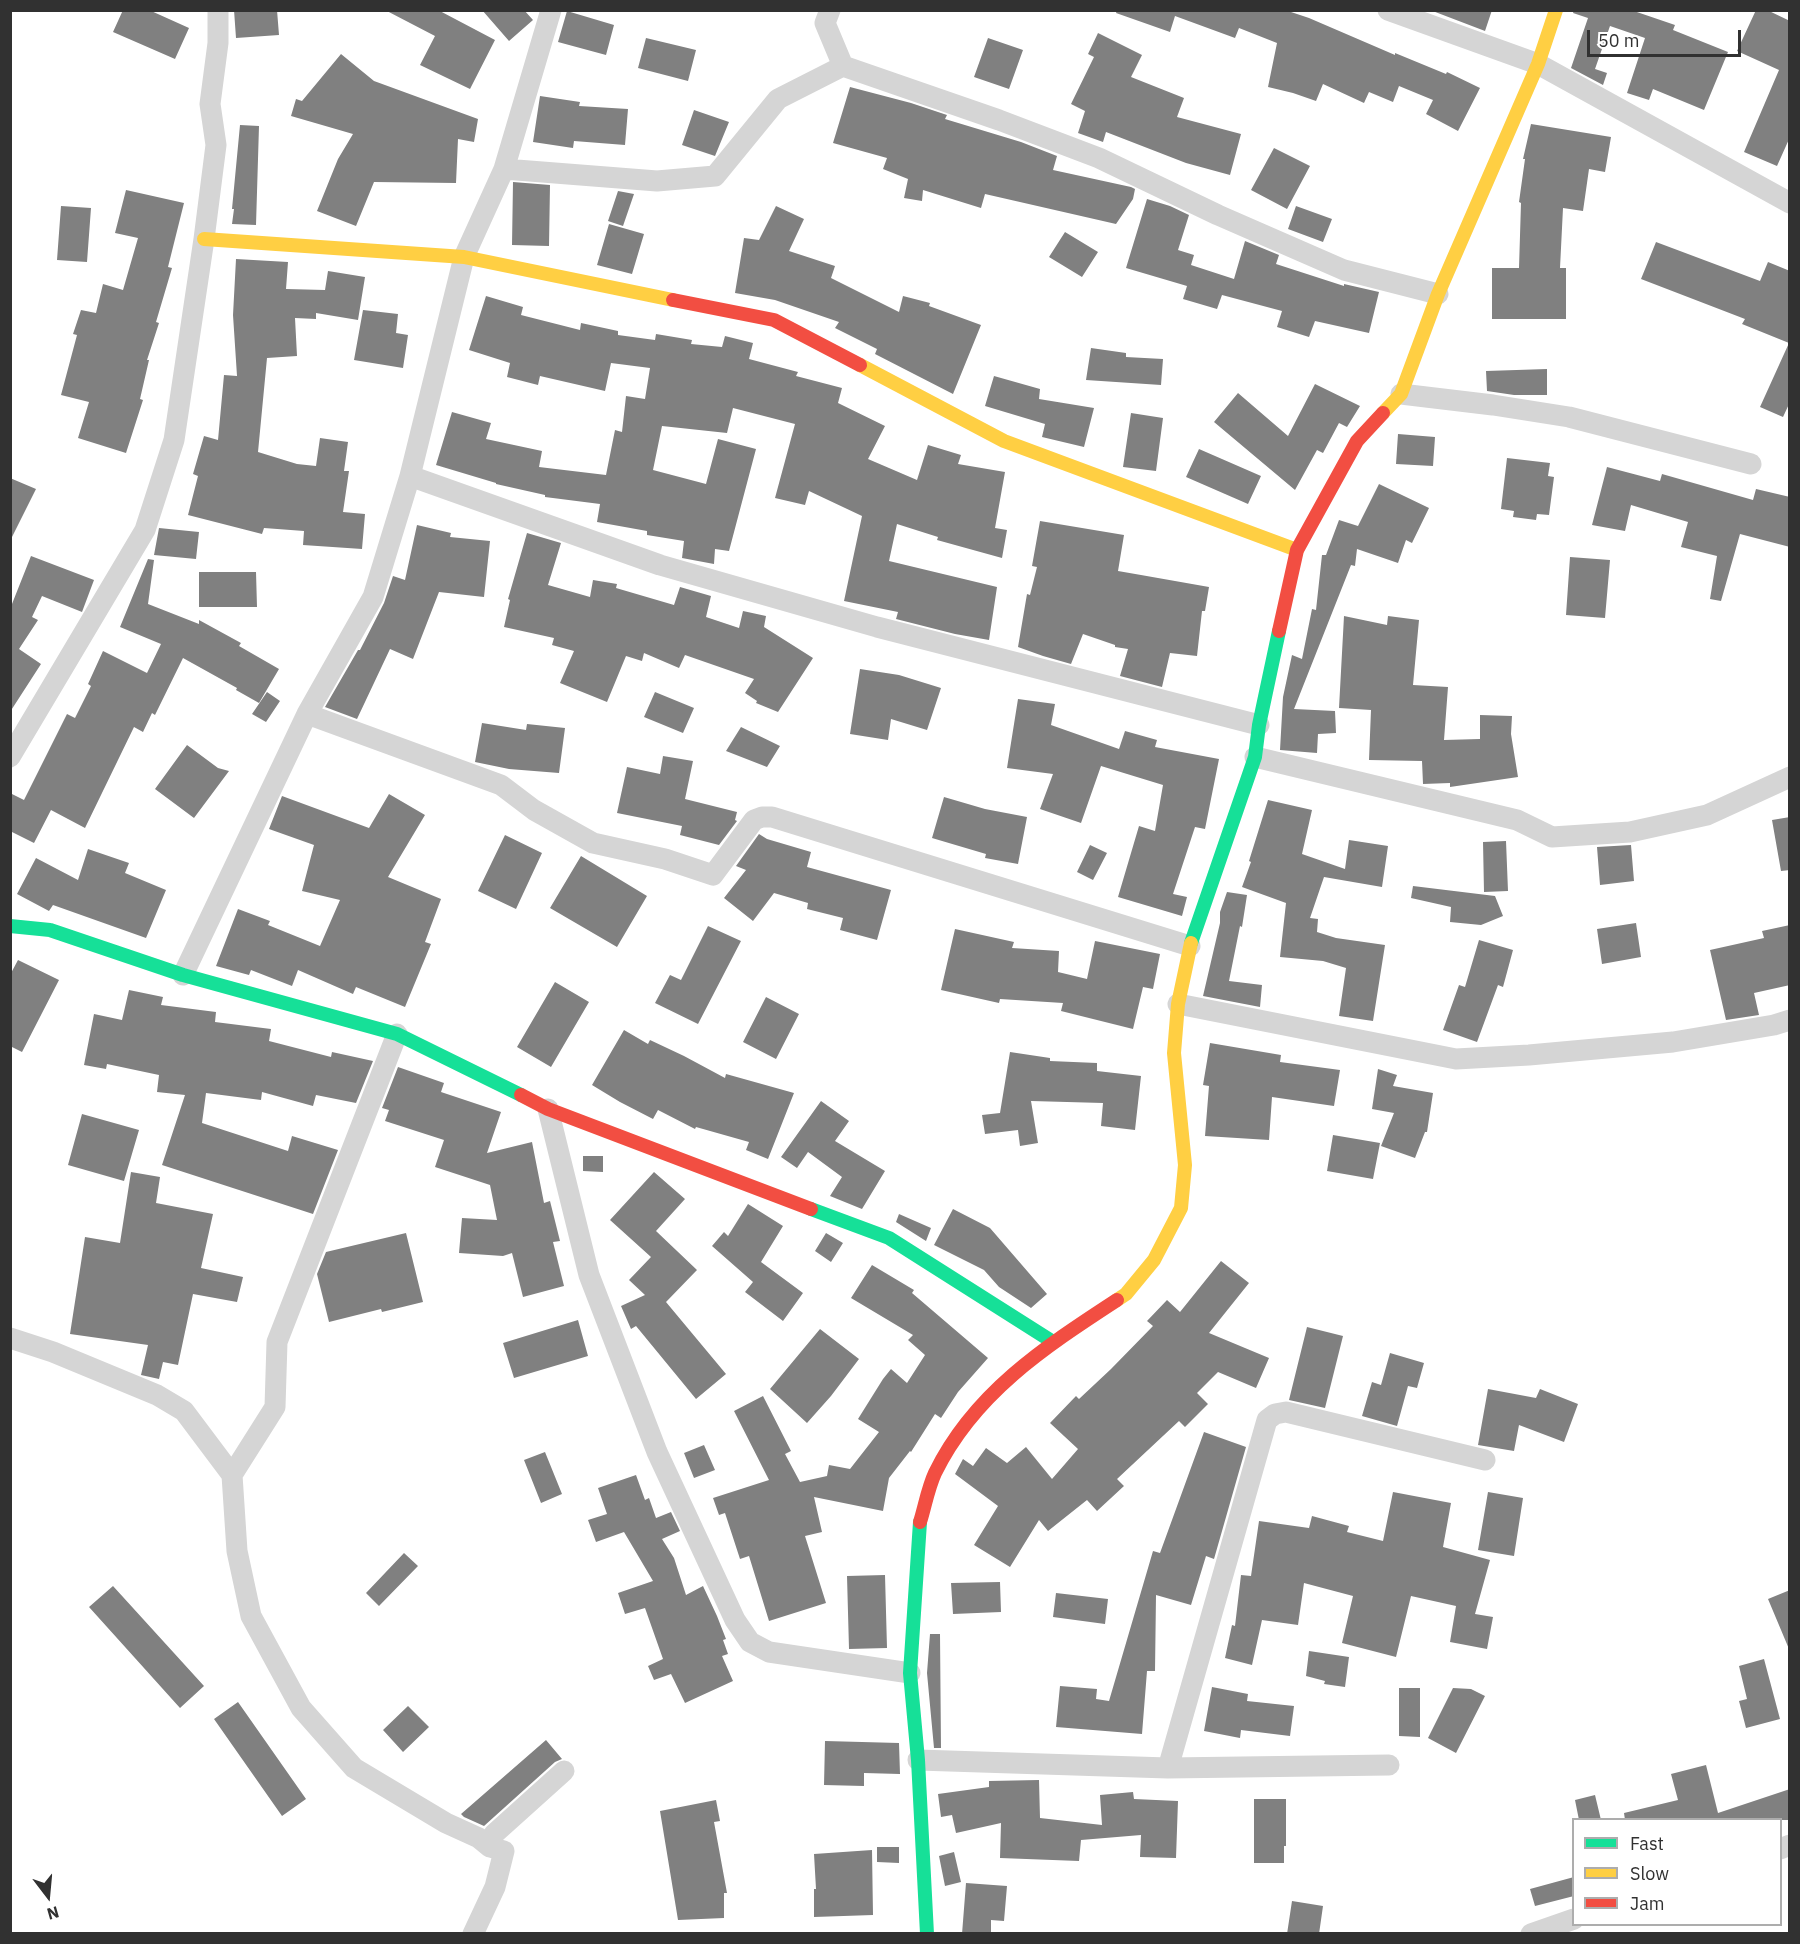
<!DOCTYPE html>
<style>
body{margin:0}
#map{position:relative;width:1800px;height:1944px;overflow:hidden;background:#fff;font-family:"IBM Plex Sans",sans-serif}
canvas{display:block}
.frame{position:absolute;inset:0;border:12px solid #313131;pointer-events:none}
.legend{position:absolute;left:1572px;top:1818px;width:210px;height:108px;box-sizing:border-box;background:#fff;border:2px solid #adadad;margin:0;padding:8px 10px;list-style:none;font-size:18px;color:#313131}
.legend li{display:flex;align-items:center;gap:12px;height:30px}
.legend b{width:30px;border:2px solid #adadad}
.north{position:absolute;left:18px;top:1866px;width:60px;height:60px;-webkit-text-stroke:4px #fff;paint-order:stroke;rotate:164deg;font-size:16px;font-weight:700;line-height:24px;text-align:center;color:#313131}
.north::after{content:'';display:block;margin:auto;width:21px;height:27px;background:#313131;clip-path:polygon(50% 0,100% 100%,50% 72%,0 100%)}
.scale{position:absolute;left:1587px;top:30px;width:154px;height:27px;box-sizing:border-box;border:3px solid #313131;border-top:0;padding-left:8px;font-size:18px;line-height:21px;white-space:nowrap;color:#313131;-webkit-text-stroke:4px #fff;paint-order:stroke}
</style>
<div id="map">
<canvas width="1800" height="1944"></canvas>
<div class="frame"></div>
<ul class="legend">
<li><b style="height:8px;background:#16e098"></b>Fast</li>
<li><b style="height:8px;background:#ffcf43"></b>Slow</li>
<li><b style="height:8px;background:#f24e42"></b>Jam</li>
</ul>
<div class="north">N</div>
<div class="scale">50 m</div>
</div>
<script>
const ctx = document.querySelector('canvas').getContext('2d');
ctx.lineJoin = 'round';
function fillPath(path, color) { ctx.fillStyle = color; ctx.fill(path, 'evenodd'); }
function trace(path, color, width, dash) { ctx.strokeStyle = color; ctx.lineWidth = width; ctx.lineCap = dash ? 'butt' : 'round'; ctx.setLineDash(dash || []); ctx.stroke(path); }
fillPath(new Path2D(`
 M123,10H149L189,28L175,59L113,32Z
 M234,10H277L279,35L236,38Z
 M385,10H438L495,40L470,89L420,65L435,36Z
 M482,10H524L533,20L509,41Z
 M1117,10H1285L1309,18L1395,55V53L1446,74L1447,72L1480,88L1458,131L1426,114L1433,100L1399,86L1393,102L1369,92L1364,103L1323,84L1316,101L1293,93L1268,87L1277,43L1239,28L1235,38L1175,16L1170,32L1116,13Z
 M1430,10H1492L1485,31Z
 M1574,10H1631L1675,25L1673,30L1728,52L1704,110L1653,89L1649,100L1627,93L1645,38L1610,26L1595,69L1607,73L1603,85L1571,68L1588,18L1573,13Z
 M1756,10H1767L1790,21V137L1777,166L1744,152L1779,70L1737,51Z
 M567,11L614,25L606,55L558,42Z
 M1098,33L1142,55L1131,77L1184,98L1177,117L1241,134L1230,175L1186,163L1106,132L1103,142L1078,133L1085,111L1071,104L1094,57L1088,54Z
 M646,38L696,50L688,81L638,68Z
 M988,38L1023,50L1009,89L974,77Z
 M341,54L374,81L478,119L474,142L458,139L456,183L374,182L356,226L317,211L338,159L353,134L291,116L296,99L302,101Z
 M850,87L911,103L947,115L945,119L1021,142L1057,156L1053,170L1131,187L1135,189L1133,199L1116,224L985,194L981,208L923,190L922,201L904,198L908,179L883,169L887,158L833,143Z
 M540,96L580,102L579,106L628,109L625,145L574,141L573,148L533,142Z
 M694,110L729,122L715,156L682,145Z
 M1531,124L1611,137L1605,172L1589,169L1583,211L1563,208L1560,268H1566V319H1492V268H1519L1521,203L1519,202L1525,159H1523Z
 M240,125L259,126L256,225L232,224L234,209H232Z
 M1274,148L1310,166L1287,209L1251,190Z
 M513,182L550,185L549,246L512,245Z
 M126,190L184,203L168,267L172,268L156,322L159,323L147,360H149L140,399L143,400L126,453L78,438L89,402L61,395L77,335L73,334L81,310L96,313L103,284L123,290L138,238L115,233Z
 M618,191L634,194L623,226L608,221Z
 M1147,199L1170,206L1189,215L1178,250L1194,255L1191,265L1234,279L1245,241L1279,255L1276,264L1344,286V284L1379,292L1369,333L1315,321L1309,337L1277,327L1282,311L1222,295L1217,309L1183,299L1187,286L1126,268Z
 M61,206L91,208L87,262L57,260Z
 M776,206L804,219L789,251L835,266L831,278L899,312L903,296L930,303L929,306L981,325L953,394L875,354L877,349L835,328L839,322L775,300L735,293L744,238L759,240Z
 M1296,206L1332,219L1323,242L1288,229Z
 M609,224L644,234L632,274L597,265Z
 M1065,232L1098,252L1082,277L1049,257Z
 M1656,242L1760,281L1768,262L1790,271V402L1783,417L1760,407L1789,343L1742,324L1745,319L1641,279Z
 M236,259L288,262L286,289L325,290L328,271L365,277L358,320L316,313V319L295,318L297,356L267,358L258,452L297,464L316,466L320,438L348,442L344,471H349L343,512L365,514L362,549L303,545L304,531L264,528L262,534L188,515L198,476L193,474L204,436L218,440L224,375L237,376L233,315Z
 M486,296L523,307L521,315L580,330L581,323L618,331V335L655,340L656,334L692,340L691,344L722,347L725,336L753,343L749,359L798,372L796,376L842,388L838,403L885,426L868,459L917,480L928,445L961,455L958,464L1005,472L995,528L1007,530L1002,558L937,540L938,537L897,524L889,561L997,587L989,640L955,634L896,619L898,612L844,601L862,516L809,491L805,505L775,498L795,424L733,408L727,433L662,426L653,470L706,484L718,439L756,449L729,551L715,549L714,564L682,558L684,541L647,535V531L597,522L600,504L545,497V495L496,484V483L436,465L452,412L491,423L486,439L542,451L539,467L606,475L615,430L622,432L626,396L645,399L650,368L611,363L605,391L540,376L538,385L507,377L510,363L469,350Z
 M363,310L398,314L396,333L408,335L403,368L354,360Z
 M1091,348L1126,353V357L1163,359L1161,385L1086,380Z
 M1547,369V395H1514L1487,391L1486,371Z
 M994,376L1040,389L1039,399L1094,408L1084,447L1042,437L1045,424L985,406Z
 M1315,384L1360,406L1347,427L1339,423L1323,453L1317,450L1295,490L1214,422L1238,393L1288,436Z
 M1131,413L1163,418L1156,471L1123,467Z
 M1398,434L1435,437L1433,466L1396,464Z
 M1199,449L1261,476L1248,504L1186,477Z
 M1507,458L1550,463L1548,476L1554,477L1549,515L1537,514L1536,520L1513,517L1514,511L1501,509Z
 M1607,467L1660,481L1662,474L1753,500L1756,489L1790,497V547L1740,534L1721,601L1710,599L1717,556L1681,547L1688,522L1631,505L1625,531L1592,525Z
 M10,478L36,489L10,541Z
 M1379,484L1429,508L1412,543L1406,540L1398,563L1357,549L1355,566L1351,565L1294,709L1335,711L1336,733L1318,734L1317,753L1280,750L1283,697L1292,655L1302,659L1312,609L1316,610L1322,555H1326L1339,520L1358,526Z
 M1040,521L1124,535L1118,571L1141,575V577V575L1209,587L1205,611H1202L1197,656L1170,653L1162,687L1120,676L1128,649L1115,647V645L1083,634L1071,664L1043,656L1018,647L1027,594L1030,595L1037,567L1032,566Z
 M417,525L451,533L450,537L490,541L484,597L439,592L413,659L390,649L357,719L325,707L358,650H360L384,603L393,576L405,580Z
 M159,528L199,532L196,559L154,555Z
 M527,533L561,543L548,585L590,597L593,580L617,584L616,588L674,605L680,587L711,596L706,617L739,628L743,611L766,616L764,627L813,658L778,712L756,703L757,701L745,693L754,679L685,655L679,668L644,653L642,661L626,656L607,702L560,683L574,651L552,645L554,638L504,627L510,600L508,599Z
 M31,556L94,580L82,612L42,596L32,617L38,620L19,649L41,664L10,712V609Z
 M1570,557L1610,560L1605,618L1566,615Z
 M148,559L154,560L148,604L199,624V620L241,643L239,646L279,669L259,703L236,690L237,688L183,658L155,715L152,713L143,732L134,727L85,828L51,810L34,843L10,831V793L24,800L67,714L75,718L91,686L88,684L103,651L147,673L161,644L120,627Z
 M199,572H256L257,607H199Z
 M1344,616L1387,625L1388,616L1419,620L1413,685L1448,687L1444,740L1480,739V715L1512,716L1511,734L1518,777L1450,787V783L1423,784L1422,761L1369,760L1371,710L1339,708Z
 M860,669L899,675L941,688L927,730L891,719L888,740L850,734Z
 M267,692L280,701L266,722L252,714Z
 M655,692L694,708L683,733L644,717Z
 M1018,699L1055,704L1051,725L1119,749L1125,731L1157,740L1155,747L1219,759L1205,829L1195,827L1173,894L1187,897L1182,916L1118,897L1139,826L1155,831L1163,785L1101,766L1081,823L1040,809L1053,774L1007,768Z
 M482,723L526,730L527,724L565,728L559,773L509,769L475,762Z
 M741,727L780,746L767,767L726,751Z
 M187,745L218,768L229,771L194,818L155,789Z
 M663,756L693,761L685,799L737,812L735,820L737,821L719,845L680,835L682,826L617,813L627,767L660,774Z
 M389,794L425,815L388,877L441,899L425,942L431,944L405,1007L356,987L353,994L298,970L292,986L251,970L249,975L216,966L238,909L270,921L268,925L320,946L340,900L302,891L314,845L269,829L282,796L369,828Z
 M944,797L985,809L1027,817L1018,864L985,858L986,854L932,838Z
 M1268,800L1312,810L1302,854L1345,869L1349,840L1388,846L1382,887L1324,877L1310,918L1318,919L1317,932L1336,938L1385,945L1373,1021L1339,1016L1346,968L1323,961L1280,957L1286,903L1242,887L1251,862L1249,861Z
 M1790,817V870L1781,871L1772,820Z
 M759,834L767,839L811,852L807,867L891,890L877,940L840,930L843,918L807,909L808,903L774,893L753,921L724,898L746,870L736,866Z
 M505,835L542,853L516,909L478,891Z
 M1506,841L1508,891L1484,892L1483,842Z
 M1090,845L1107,853L1093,880L1077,872Z
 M1631,845L1634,881L1600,885L1597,847Z
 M88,849L129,863L125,873L166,890L146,938L53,905L49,911L17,894L36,858L78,880Z
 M581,856L647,896L617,947L550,908Z
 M1413,886L1495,896L1503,916L1481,925L1450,922L1451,907L1411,898Z
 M1227,892L1247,895L1242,927L1240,926L1229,981L1262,985L1260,1007L1203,996L1220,923V912Z
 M1636,923L1641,957L1602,964L1597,929Z
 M1790,925V985L1754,993L1759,1015L1726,1020L1710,950L1764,938L1762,931Z
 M708,926L741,941L698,1024L655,1003L670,975L681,980Z
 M955,929L1014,942L1012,948L1059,951L1058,972L1087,979L1095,941L1160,954L1153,989L1143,987L1133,1029L1061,1011L1063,1003L1000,999L999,1003L941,990Z
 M1479,940L1513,950L1503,987L1498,985L1477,1042L1443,1030L1459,985L1465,987Z
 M18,960L59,980L22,1052L10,1046V975Z
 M555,982L589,1002L551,1067L517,1047Z
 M129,990L163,997L161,1005L216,1012L215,1022L271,1029L269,1041L331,1057L332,1052L373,1061L356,1103L316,1095L313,1106L262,1092L261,1100L206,1093L202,1123L288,1151L292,1136L338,1150L313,1214L162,1165L185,1095L157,1092L159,1075L107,1064L106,1069L84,1065L94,1014L122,1020Z
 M766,997L799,1014L776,1059L743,1042Z
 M624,1030L648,1044L650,1040L684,1056L725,1078L726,1074L794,1093L768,1159L746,1150L749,1142L696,1127L695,1129L658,1110L653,1119L620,1102L592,1085Z
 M1210,1043L1281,1055L1280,1062L1340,1070L1334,1106L1272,1097L1269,1140L1205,1136L1209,1086L1203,1085Z
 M1010,1052L1050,1058V1061L1097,1063V1071L1141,1076L1135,1130L1101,1126L1103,1103L1031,1101L1038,1143L1020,1146L1018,1130L985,1134L982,1115L1000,1113Z
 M398,1067L444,1083L441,1092L501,1112L487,1153L532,1142L544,1203L550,1201L560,1241L553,1242L564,1286L523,1297L512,1253L503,1256L459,1253L462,1218L497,1220L490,1185L435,1167L444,1140L385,1121L389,1110L382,1108Z
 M1378,1069L1397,1075L1393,1086L1433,1093L1427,1132H1425L1415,1158L1381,1146L1394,1113L1372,1109Z
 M821,1101L849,1121L835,1141L885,1171L862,1209L830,1196L842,1177L808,1152L797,1168L781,1157Z
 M82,1114L139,1130L124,1181L68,1165Z
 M1333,1135L1380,1143L1373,1179L1327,1171Z
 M583,1156H603V1172L583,1171Z
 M131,1172L160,1177L156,1203L213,1214L201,1268L243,1277L237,1302L193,1294L178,1365L163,1362L159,1379L141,1375L148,1345L70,1334L85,1237L120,1243Z
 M654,1172L685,1199L656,1231L697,1270L666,1302L726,1374L696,1399L636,1326L631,1329L621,1306L645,1295L629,1280L651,1257L610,1220Z
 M748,1204L783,1226L761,1262L803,1293L783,1321L745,1292L753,1282L712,1246L724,1232L728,1236Z
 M953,1209L990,1228L1047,1294L1031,1308L999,1287L984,1270L934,1245Z
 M899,1214L931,1228L926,1241L896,1222Z
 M406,1233L423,1302L382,1312L381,1309L329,1322L317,1274L326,1252Z
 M826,1233L843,1243L831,1262L815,1251Z
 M1221,1261L1249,1283L1209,1333L1269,1358L1256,1388L1218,1372L1197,1393L1208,1404L1185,1427L1179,1421L1117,1479L1124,1486L1097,1511L1087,1500L1048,1531L1039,1520L1010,1567L974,1545L998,1506L955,1474L963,1459L973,1466L986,1448L1007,1463L1026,1447L1052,1479L1078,1449L1050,1423L1076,1396L1079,1399L1111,1369L1153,1326L1147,1321L1167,1300L1180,1312Z
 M872,1265L914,1290L912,1293L988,1358L958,1392L941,1418L935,1414L911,1452L910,1451L889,1478L883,1511L814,1497L822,1532L805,1536L826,1603L769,1621L749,1556L740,1559L725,1513L719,1515L713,1498L769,1480L734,1411L763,1396L791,1451L785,1454L800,1482L827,1476L829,1465L850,1469L879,1432L858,1419L883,1379L891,1369L907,1383L925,1355L908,1340L913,1335L851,1298Z
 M578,1320L588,1356L514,1378L503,1343Z
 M1307,1327L1343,1336L1325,1408L1289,1400Z
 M820,1329L859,1359L831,1396L807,1423L770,1389Z
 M1390,1353L1424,1363L1417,1388L1408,1386L1397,1426L1362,1416L1372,1382L1381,1385Z
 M1488,1389L1536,1398L1540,1389L1578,1404L1564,1442L1519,1425L1514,1451L1478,1445Z
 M1204,1432L1246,1447L1214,1559L1206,1556L1191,1605L1156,1595L1155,1671H1147L1142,1734L1056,1727L1060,1686L1097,1689L1096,1699L1109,1701L1153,1551L1160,1553Z
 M704,1445L715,1470L694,1478L684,1453Z
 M545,1452L562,1494L541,1503L524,1460Z
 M636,1475L645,1500L649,1498L656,1518L671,1512L680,1531L662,1539L674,1558L686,1595L703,1586L717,1616L726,1639L723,1640L728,1654L722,1656L733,1681L685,1703L671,1674L654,1680L648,1666L663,1659L645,1608L625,1614L618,1593L653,1581L624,1532L596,1542L588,1520L607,1514L598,1488Z
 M1393,1492L1451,1503L1443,1547L1490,1560L1475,1614L1493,1617L1487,1649L1450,1642L1456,1606L1411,1596L1396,1657L1342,1643L1353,1596L1304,1583L1298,1625L1262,1620L1252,1665L1225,1658L1232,1625L1235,1626L1241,1575L1251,1576L1259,1521L1309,1528L1312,1516L1349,1526L1347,1532L1383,1541Z
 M1488,1492L1523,1498L1514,1556L1478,1550Z
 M404,1553L418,1566L379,1606L366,1593Z
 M885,1575L887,1648L849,1649L847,1576Z
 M1000,1582L1001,1612L953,1614L951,1583Z
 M113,1586L204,1686L180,1708L89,1607Z
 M1790,1590V1649H1789L1768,1599Z
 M1056,1593L1108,1599L1105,1624L1053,1617Z
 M930,1634H940L941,1748H934L927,1673Z
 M1309,1651L1349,1657L1345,1687L1324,1684L1325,1681L1306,1676Z
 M1764,1659L1780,1719L1746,1728L1739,1701L1747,1699L1739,1666Z
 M1212,1687L1248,1694L1247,1701L1294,1706L1290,1736L1241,1730L1240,1738L1204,1731Z
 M1399,1688H1420V1737L1399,1736Z
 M1453,1688L1471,1689L1485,1696L1456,1753L1428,1738Z
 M238,1702L306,1799L282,1816L214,1719Z
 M408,1706L429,1727L403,1752L383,1730Z
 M546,1740L562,1759L555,1762L484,1826L464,1817L461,1814Z
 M825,1741L899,1743L900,1774L864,1773V1786L824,1785Z
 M1706,1765L1718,1813L1790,1789V1820H1625L1624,1813L1678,1800L1671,1774Z
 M1039,1780L1040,1818L1102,1825L1100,1795L1133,1792L1134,1799L1178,1801L1176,1858L1140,1857L1141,1835L1081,1840L1079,1861L1000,1858L1001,1823L956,1833L952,1815L941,1817L938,1794L989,1787V1781Z
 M1595,1795L1601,1820H1579L1575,1800Z
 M1254,1799H1286V1846H1284V1863H1254Z
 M716,1800L720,1821L714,1822L727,1893H724V1918L678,1920L660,1811Z
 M877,1847H899V1863L877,1862Z
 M872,1850L873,1915L814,1917V1889H816L814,1854Z
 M954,1852L961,1882L945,1886L939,1856Z
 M1574,1877V1896L1535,1906L1530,1889Z
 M966,1883L1007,1886L1004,1921L991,1920V1934H962Z
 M1292,1901L1323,1906L1319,1934H1287Z`), '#808080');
trace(new Path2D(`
 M830,10L825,23L843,66L999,120L1099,158L1218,215L1344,270L1438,294
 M1388,10L1538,64L1790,203
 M504,169L657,181L715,176L778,99L843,66
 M1401,394L1493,405L1569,417L1751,464
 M410,476L660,565L877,627L1259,725
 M307,714L501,785L534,810L593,843L665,859L713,875L754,820L762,817H772L1190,946
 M10,757L145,530L174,440L204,239L216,145L210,104L218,43V10
 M1255,757L1517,820L1552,837L1630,832L1707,815L1790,777
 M183,975L307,714L373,597L410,476L464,257L504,169L551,10
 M1178,1004L1456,1059L1529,1055L1673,1042L1774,1025L1790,1020
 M548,1109L589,1275L657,1452L735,1620L750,1642L769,1652L910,1673
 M10,1338L53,1352L157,1395L184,1411L232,1475L237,1551L251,1616L301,1708L354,1768L446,1823L479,1838L490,1847L494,1834L564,1771
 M232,1475L275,1407L277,1342L397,1034
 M918,1760L1168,1768L1389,1765
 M1168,1768L1267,1420L1275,1414L1286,1412L1485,1460
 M1780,1849L1790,1845
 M473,1934L495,1887L504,1851L490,1847
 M1531,1934L1574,1919`), '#d5d5d5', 21);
trace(new Path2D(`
 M10,926L50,930L183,975L397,1034L521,1095
 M1191,943L1255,757L1259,725L1279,631
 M811,1209L889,1238L1053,1342
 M920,1522L910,1673L918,1760L927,1934`), '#16e098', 14);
trace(new Path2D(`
 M204,239L464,257L673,300
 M860,365L1004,441L1297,550
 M1383,413L1401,394L1438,294L1538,64L1556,10
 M1117,1300L1126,1294L1154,1260L1181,1208L1185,1165L1174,1053L1178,1004L1191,943`), '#ffcf43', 14);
trace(new Path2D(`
 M673,300L774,320L860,365
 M1279,631L1297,550L1357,441L1383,413
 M521,1095L548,1109L811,1209
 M920,1522C925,1506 928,1488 935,1473C974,1393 1045,1347 1117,1300`), '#f24e42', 14);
</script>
